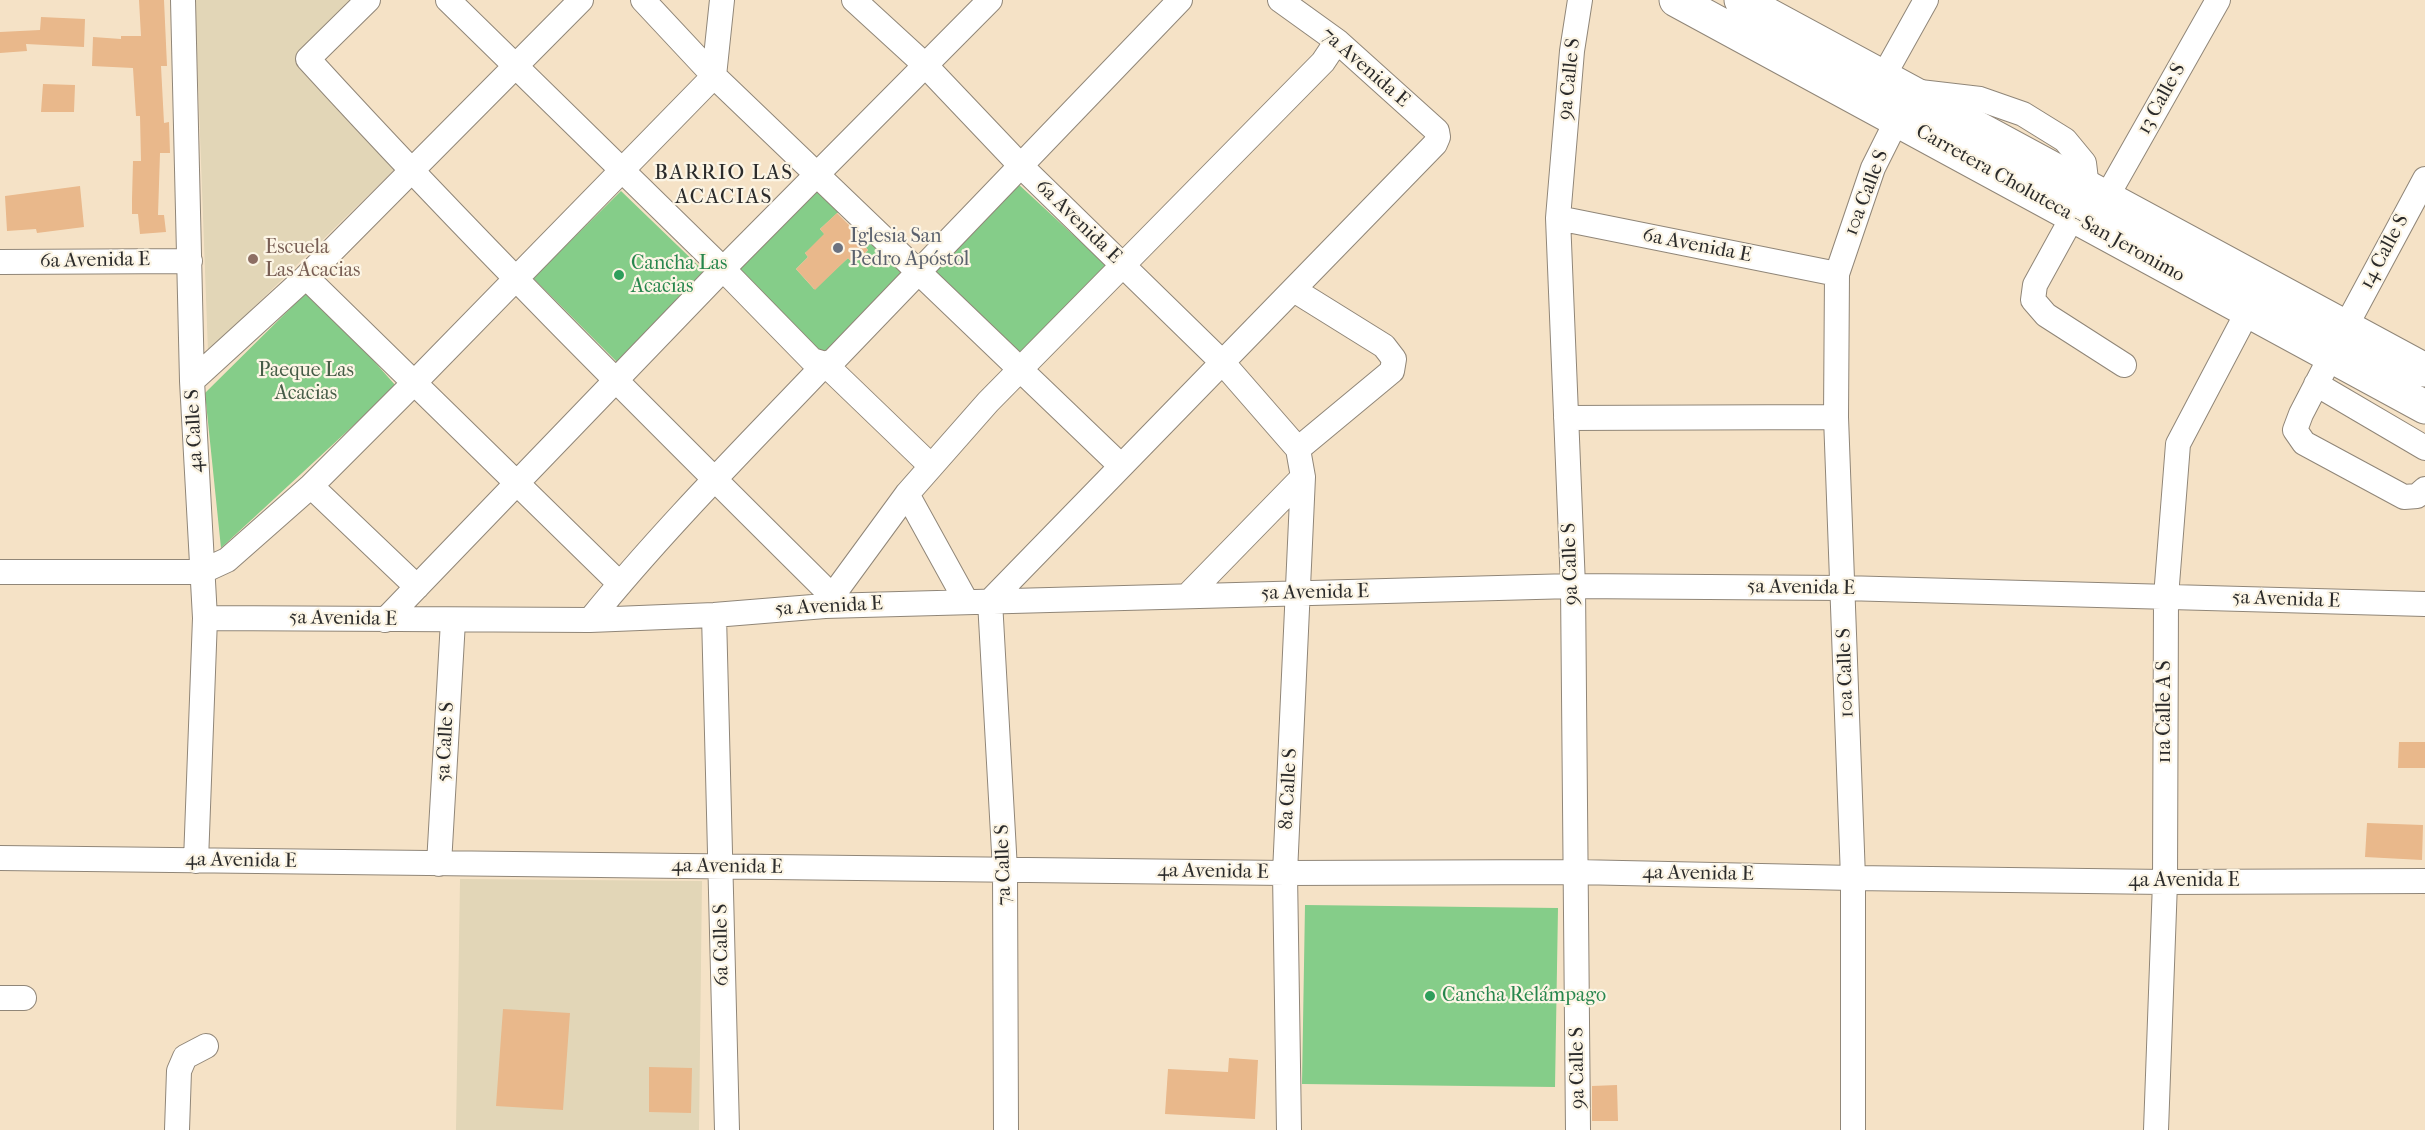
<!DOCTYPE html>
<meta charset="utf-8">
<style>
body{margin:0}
canvas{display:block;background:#f5e2c6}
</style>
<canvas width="2425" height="1130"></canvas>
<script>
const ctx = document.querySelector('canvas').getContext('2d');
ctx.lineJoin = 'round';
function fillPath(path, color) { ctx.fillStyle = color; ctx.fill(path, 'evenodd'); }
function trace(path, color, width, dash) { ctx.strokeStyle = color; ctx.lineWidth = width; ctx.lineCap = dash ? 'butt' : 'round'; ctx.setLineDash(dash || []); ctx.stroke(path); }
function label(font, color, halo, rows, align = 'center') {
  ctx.font = font + ' "IM FELL French Canon",serif'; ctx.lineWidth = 4.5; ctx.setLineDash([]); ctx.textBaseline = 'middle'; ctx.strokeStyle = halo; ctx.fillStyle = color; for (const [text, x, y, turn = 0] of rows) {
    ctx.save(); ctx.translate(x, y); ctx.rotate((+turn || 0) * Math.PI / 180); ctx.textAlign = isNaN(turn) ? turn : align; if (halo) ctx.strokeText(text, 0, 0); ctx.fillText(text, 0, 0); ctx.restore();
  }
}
fillPath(new Path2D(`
 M195,0H356L297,57L397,167L208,352Z
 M460,879L702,881L699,1130H456Z`), '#e2d6b7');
fillPath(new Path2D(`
 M818,180L845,206L820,229L827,237L805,253L808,257L796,269L814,289L848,258L854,264L868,250L855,236L865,226L912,270L824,354L728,270Z
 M1016,182L1109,268L1020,358L930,272Z
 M621,191L706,273L617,362L533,278Z
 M310,289L396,386L221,548L205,393Z
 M1305,905L1558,908L1555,1087L1302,1084Z`), '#85cd89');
fillPath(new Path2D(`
 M139,0H164L167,66H161L164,123L169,122L170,153H160L158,215H164L166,232L140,234L138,214H132V199L133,161H141L140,116H136L133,68L92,66L93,37L121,39V36H141Z
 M41,17L85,19L84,47L26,44L27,51L0,53V32L40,30Z
 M43,84L75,85L74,112H41Z
 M80,186L84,227L37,233L36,229L7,231L5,196Z
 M837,213L857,233L855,236L868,250L853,264L848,258L815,290L796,269L808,257L805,253L824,234L820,229Z
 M2399,742H2425V768H2398Z
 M2367,823L2423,825L2422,860L2365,857Z
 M503,1009L570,1013L563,1110L496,1106Z
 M1229,1058L1258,1060L1255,1119L1165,1114L1168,1069L1228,1072Z
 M649,1067L692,1068L691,1113L649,1112Z
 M1617,1085L1618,1121H1592V1086Z`), '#e9b88b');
const minor = new Path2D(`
 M183,0L192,381L205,618L196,861
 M368,0L308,59C477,244 655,420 832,596
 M448,0L723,269L812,360L825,364L931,466
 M643,0L714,76L1121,466
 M854,0L925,65L1021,166L1223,363L1298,449
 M714,76L722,0
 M1883,77L1926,0
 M1920,92L1980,99L2023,114L2065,140L2084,163L2087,188
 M1558,218L1837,274
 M0,262L190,261
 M306,277L620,584
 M1294,290L1384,346L1394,359L1392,371L1298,449
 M2346,326L2425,179
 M2331,356L2301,414L2295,430L2304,443L2404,497L2417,496L2425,489
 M2124,365L2046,315L2033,300L2035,285L2073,216L2106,198L2218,0
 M192,381L306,277L581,0
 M2316,384L2425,448
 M1566,418L1836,417
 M311,486L417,587
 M907,494L966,601
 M0,572H201L227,560L311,486L414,383L714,76
 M1187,596L1303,477
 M825,606L907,494L988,402L1323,62L1337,41
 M714,615L727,1130
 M205,618L590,620L714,615L825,606L1573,586L1843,588L2425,604
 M385,620L723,269L990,0
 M590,620C663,530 745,448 825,364L833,361L1180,0
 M0,858L1285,873L1576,872L1853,878L2165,882L2425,881
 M439,864L453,621
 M0,998H24
 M177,1130L179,1071L185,1057L206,1046
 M1006,1130L1005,870L990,601L1435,144L1438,137L1437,131L1337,41L1280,0
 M1289,1130L1285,873L1303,477L1298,449
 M1578,1130L1573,586L1558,218L1572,51L1580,0
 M1853,1130V878L1836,417L1837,274L1873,168L1897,120
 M2156,1130L2165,882L2166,597L2178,444L2248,311`);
const highway = new Path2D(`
 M1676,0L2425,407
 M1741,0L2425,370`);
trace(minor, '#908678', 26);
trace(highway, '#908678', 35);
trace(minor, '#fff', 24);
trace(highway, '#fff', 33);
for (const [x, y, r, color] of [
 [838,248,6,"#6b7280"],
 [253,259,6,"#8d6e63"],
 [619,275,6,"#2e9e5b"],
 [1430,996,6,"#2e9e5b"]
]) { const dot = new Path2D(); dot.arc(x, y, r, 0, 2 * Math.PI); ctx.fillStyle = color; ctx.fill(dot); trace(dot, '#fcf5e5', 2); }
label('20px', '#2b2b2b', '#fcf5e5', [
 ["7a Avenida E",1365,68,41],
 ["9a Calle S",1570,79,-84],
 ["13 Calle S",2162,99,-61],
 ["10a Calle S",1867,193,-69],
 ["Carretera Choluteca - San Jeronimo",2050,204,29],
 ["6a Avenida E",1078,222,44],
 ["6a Avenida E",1697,246,11],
 ["14 Calle S",2385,252,-62],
 ["6a Avenida E",95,261,-1],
 ["4a Calle S",195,431,-93],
 ["9a Calle S",1571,564,-92],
 ["5a Avenida E",1801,588,1],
 ["5a Avenida E",1315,593,-1],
 ["5a Avenida E",2286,600,2],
 ["5a Avenida E",829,607,-3],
 ["5a Avenida E",343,619,1],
 ["10a Calle S",1846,673,-92],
 ["11a Calle A S",2165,712,-90],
 ["5a Calle S",446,742,-87],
 ["8a Calle S",1289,789,-87],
 ["4a Avenida E",241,861,1],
 ["7a Calle S",1004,865,-92],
 ["4a Avenida E",727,867,1],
 ["4a Avenida E",1213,872,1],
 ["4a Avenida E",1698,874,1],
 ["4a Avenida E",2184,881],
 ["6a Calle S",722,945,-91],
 ["9a Calle S",1578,1068,-91]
]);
label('20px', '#5b616d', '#fcf5e5', [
 ["Iglesia San",850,237],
 ["Pedro Apóstol",850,260]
], 'left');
label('20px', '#785e54', '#fcf5e5', [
 ["Escuela",265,248],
 ["Las Acacias",265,271]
], 'left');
label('20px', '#27864d', '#fcf5e5', [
 ["Cancha Las",631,264],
 ["Acacias",631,287],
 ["Cancha Relámpago",1442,996]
], 'left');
label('20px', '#465c47', '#fcf5e5', [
 ["Paeque Las",306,371],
 ["Acacias",306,394]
]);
ctx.letterSpacing = '1.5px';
label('21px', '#2b2b2b', '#fcf5e5', [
 ["BARRIO LAS",724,174],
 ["ACACIAS",724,198]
]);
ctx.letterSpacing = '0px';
</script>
